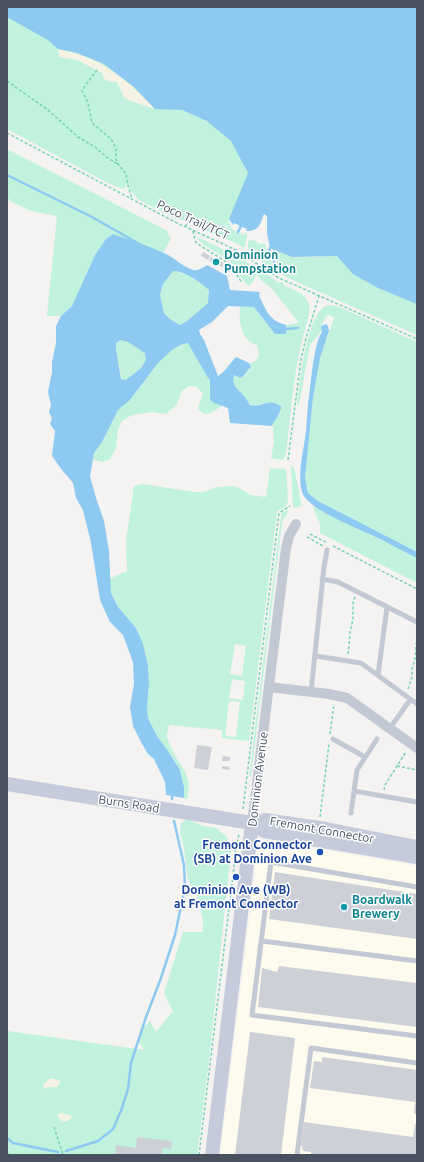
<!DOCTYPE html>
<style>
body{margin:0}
#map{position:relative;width:424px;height:1162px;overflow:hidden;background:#f4f3f2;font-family:Ubuntu,sans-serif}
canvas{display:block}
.frame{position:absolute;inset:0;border:8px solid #495161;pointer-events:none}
</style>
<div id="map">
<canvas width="424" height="1162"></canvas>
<div class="frame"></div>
</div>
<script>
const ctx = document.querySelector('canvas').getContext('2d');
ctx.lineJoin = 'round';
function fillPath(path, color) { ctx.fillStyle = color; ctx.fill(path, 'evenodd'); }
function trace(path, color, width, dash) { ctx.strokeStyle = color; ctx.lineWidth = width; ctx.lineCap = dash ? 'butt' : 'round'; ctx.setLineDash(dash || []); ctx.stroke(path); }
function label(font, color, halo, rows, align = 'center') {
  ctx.font = font + ' Ubuntu,sans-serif'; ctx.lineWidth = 3; ctx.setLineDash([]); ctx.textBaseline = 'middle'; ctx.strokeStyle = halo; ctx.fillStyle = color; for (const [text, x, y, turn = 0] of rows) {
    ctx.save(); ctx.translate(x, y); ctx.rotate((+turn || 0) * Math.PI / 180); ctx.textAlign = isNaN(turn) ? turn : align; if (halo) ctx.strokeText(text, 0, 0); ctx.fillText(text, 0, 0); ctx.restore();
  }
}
fillPath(new Path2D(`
 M272,841L417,866V1155H220L258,852L263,844Z`), '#fdfbed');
fillPath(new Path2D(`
 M7,7L294,102L229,219C229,230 235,231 244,235L246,231L247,237C245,240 246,244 244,248L236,243L191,225L194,223C206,223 216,227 227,231L228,226L176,219L139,200L130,190L129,186L126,184L125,188L123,189L108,183L7,129ZM78,60L134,87L125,99L117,82H113L102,73Z
 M7,149L166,230L171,239L163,253L112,234L95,255L72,306L61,316H47L57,216L31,211L10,201L7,196Z
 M200,238L238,257L273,278V279L280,283L281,282L284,283L283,285C292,290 305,292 309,304C311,314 305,327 303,337C293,375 291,415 286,454L283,460L271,458C272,453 273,447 274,442C274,426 269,426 281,412L264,403L255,406L250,405C248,402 246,398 244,396C238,389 231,385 234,375L241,378L245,376L251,367L249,363L256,361L259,355L257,345C254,344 250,342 248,340C240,333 239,317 240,306L254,307L275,334L286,333V325L299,323L272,289L260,279L259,276L256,275L254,279V280L249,286L246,284L230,261L203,244L197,239Z
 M250,240L256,241L259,244H265L267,251L264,257L272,261V265L276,266L277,263V251L292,257H317L417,244V335L286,277L268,267L248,249V241Z
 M173,271C185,271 200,282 209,290L208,303L187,321L180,325L170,319L164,313L160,295L163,284Z
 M328,305L336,306L346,310L417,342V552L318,501L308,493L305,478L313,398L320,358L334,318L329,315L326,316L321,326V332L310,345L299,405H297C300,384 306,312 328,305Z
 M121,340L128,342L145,353L146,360L141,368L126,380H122L116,349V343Z
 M189,343L208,378L210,380C212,394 206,399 222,406C213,411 205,420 198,408L203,393L195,386H189L182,391L176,406L167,413L163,414L153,412L132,415L122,421L118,429L116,448L110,459L103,462L93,460L94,453L102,442L118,410L130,400L158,363L172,350L180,345Z
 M291,466H293L295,471L301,503L300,507L293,508Z
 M270,468L282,469V468L286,470L288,502L284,508L277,511L249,741L222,738V730L169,725L167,735L168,741L177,759L186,773L189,785L187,799L184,798V787L180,770L168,751L157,736L148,718L147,708L149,684L148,665L143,644L136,628L118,607L111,593L109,579L127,571L126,541L134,486L142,484L195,492H204L218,487L232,486L238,487L250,495L266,497ZM235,644L246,646L242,676L230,674ZM232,679L245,681L243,700L229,698ZM229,701L240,702L236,737L225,736Z
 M313,505C347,524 382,540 417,558V583L320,533V523L315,513Z
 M288,510C288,515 283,518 282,523L251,776L249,777L281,517L282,512Z
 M188,819L203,826L216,828L227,837L231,851L209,1060L197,1155H7V1031L145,1050L137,1041L144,1027L150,1021L156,1032L173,1011L164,993L183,932H203V922L199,901L188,880L184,848L180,833L181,823Z`), '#c1f2dd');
fillPath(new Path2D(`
 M58,49C103,58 124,77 155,109L125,99L117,82C109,82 103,81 102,73L78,60L59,57Z
 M50,1078L60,1080V1083L57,1087H51L44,1089L43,1085Z
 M59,1113L70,1115L72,1118L67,1121H62L57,1116Z`), '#f5f3e4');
fillPath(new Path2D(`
 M7,7H417V304L378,288L353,274L337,256L292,257L270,248L267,233V216L264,214C260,224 260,231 246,231L247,229L234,223L233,225L229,219L248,173L231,141L207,121L182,110L155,109L134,87L104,64L77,53L58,49L48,40L7,17Z
 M113,234C130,240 149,246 166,254C175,258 183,267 193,270C198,271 203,268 207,265L227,276L230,290L260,292L259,296C267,311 268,320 286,325V334H275L254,307L228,306L212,322L199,330L200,334L204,340L218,376C225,372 230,363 236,357L249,363L251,367C247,370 246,375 241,378L234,375C231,385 238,389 244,396C246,398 248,402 250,405C262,408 267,397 281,406C281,414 275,419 272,426L230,423L228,408L214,403L210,399V380L208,378L188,343L180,345L172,350L158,363L130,400L118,410L102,442L94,453L90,476L96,498L104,521L109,551L111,593L118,607L136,628L143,644L148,665L149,684L147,708L148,718L157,736L168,751L180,770L184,787V798L166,795L165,782L154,759L148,754L141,742L133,726L130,707L134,684L133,662L123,635L110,622L100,600L91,543L83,510L76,498L73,483L62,470L52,456L55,431L50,424L52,418L49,412L51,405L48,392L52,372V362L56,343V326L61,316L72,306L95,255L106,239ZM173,271C185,271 200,282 209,290L208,303L187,321L180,325L170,319L164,313L160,295L163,284ZM121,340L128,342L145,353L146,360L141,368L126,380L121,379L116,349V343Z
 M326,324L328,326L329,331L320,358L313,398L305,478L308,493L318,501L417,552V558C405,552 393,546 382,540C365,531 307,510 302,492C297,472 304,450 306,431C307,422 307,413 308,404C311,386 313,345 322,332L321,326Z`), '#8dc9f0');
trace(new Path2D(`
 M7,175L92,217L141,245
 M238,232L242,224
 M266,258L270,248
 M274,265V250
 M286,329L298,328
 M172,799V793
 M7,1138L13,1143L58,1152
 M66,1151L98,1141L113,1129L121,1111L128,1089L131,1063L146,1017L161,978L175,935L185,887L184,865L174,821`), '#8dc9f0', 2.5);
fillPath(new Path2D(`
 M203,252L210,256L208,260L201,256Z
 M211,257L224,263L222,267L209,261Z
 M197,745L212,747L208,770L194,768Z
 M223,756L230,757V761H222Z
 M222,766L230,767L229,770L222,769Z
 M275,872L417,894V939L269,919Z
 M279,966L417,983V1027L258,1007L262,968L277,972Z
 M250,1032L295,1038L281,1155H235Z
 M322,1057L417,1070V1114H414L415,1102L310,1088L314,1061L322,1062Z
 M304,1122L413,1137L415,1124H417V1155H311V1152L303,1151L301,1144Z
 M137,1137L172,1141L171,1149L163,1148L162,1155H115L116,1145L136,1148Z`), '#ced0d7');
trace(new Path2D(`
 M97,70L85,86L82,91L88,103L92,123L111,139L116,148V159L118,164L126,174L128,186L132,199
 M7,81L48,110L78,137L95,147L109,159L118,164
 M7,133L177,223L234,249L279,278L417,339
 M185,227L188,222C201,220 215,225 227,228
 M193,231L196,243L230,264L242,283
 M288,460L301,359L306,338L319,296
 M310,534L328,543
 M307,537L323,546
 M333,546L417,589
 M348,654L349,646L350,632L353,619V603L355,597
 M408,689L412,677V669L415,659L417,635
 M330,734L334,704
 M397,766L417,770
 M384,790L385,785L406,752
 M243,809L279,513L290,506
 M320,817L329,744
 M54,1127L63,1155
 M7,1153L10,1155
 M199,1155L235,859V853L239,834`), '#77d1b5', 1.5, [3, 2]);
trace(new Path2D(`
 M322,579L338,582L417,622
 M316,656L361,663L417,704
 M378,675L387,607
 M311,692L324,567L327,550
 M390,728L410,700
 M333,739L365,757
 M354,791L417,802
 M351,813L357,770L377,739
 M417,887L271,862L252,1015L417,1036
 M262,941L417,961
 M297,1155L311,1048L417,1063`), '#c3c9d4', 5);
trace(new Path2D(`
 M269,687L329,694L347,698L417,748
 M252,823L286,548L289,536L296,524`), '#c3c9d4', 10);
trace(new Path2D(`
 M7,784L252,823L265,820L326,829L417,847
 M252,823L264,831L417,857
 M212,1155L252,823`), '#c5cbdb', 14);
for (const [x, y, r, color] of [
 [216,262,4,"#0f9aa8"],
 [320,852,4,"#1a4fb4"],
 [236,877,4,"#1a4fb4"],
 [344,907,4,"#0f9aa8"]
]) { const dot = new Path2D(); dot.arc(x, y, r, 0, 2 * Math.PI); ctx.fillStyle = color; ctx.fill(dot); trace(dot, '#fff', 1.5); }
label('12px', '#495161', '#fff', [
 ["Poco Trail/TCT",193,220,25],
 ["Dominion Avenue",258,779,-83],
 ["Burns Road",129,804,9],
 ["Fremont Connector",322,830,10]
]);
label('bold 12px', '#0d838f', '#fff', [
 ["Dominion",224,255],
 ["Pumpstation",224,269],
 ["Boardwalk",352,900],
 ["Brewery",352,914]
], 'left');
label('bold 12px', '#164399', '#fff', [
 ["Fremont Connector",312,845],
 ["(SB) at Dominion Ave",312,859],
 ["Dominion Ave (WB)",236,890,"center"],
 ["at Fremont Connector",236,904,"center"]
], 'right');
</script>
